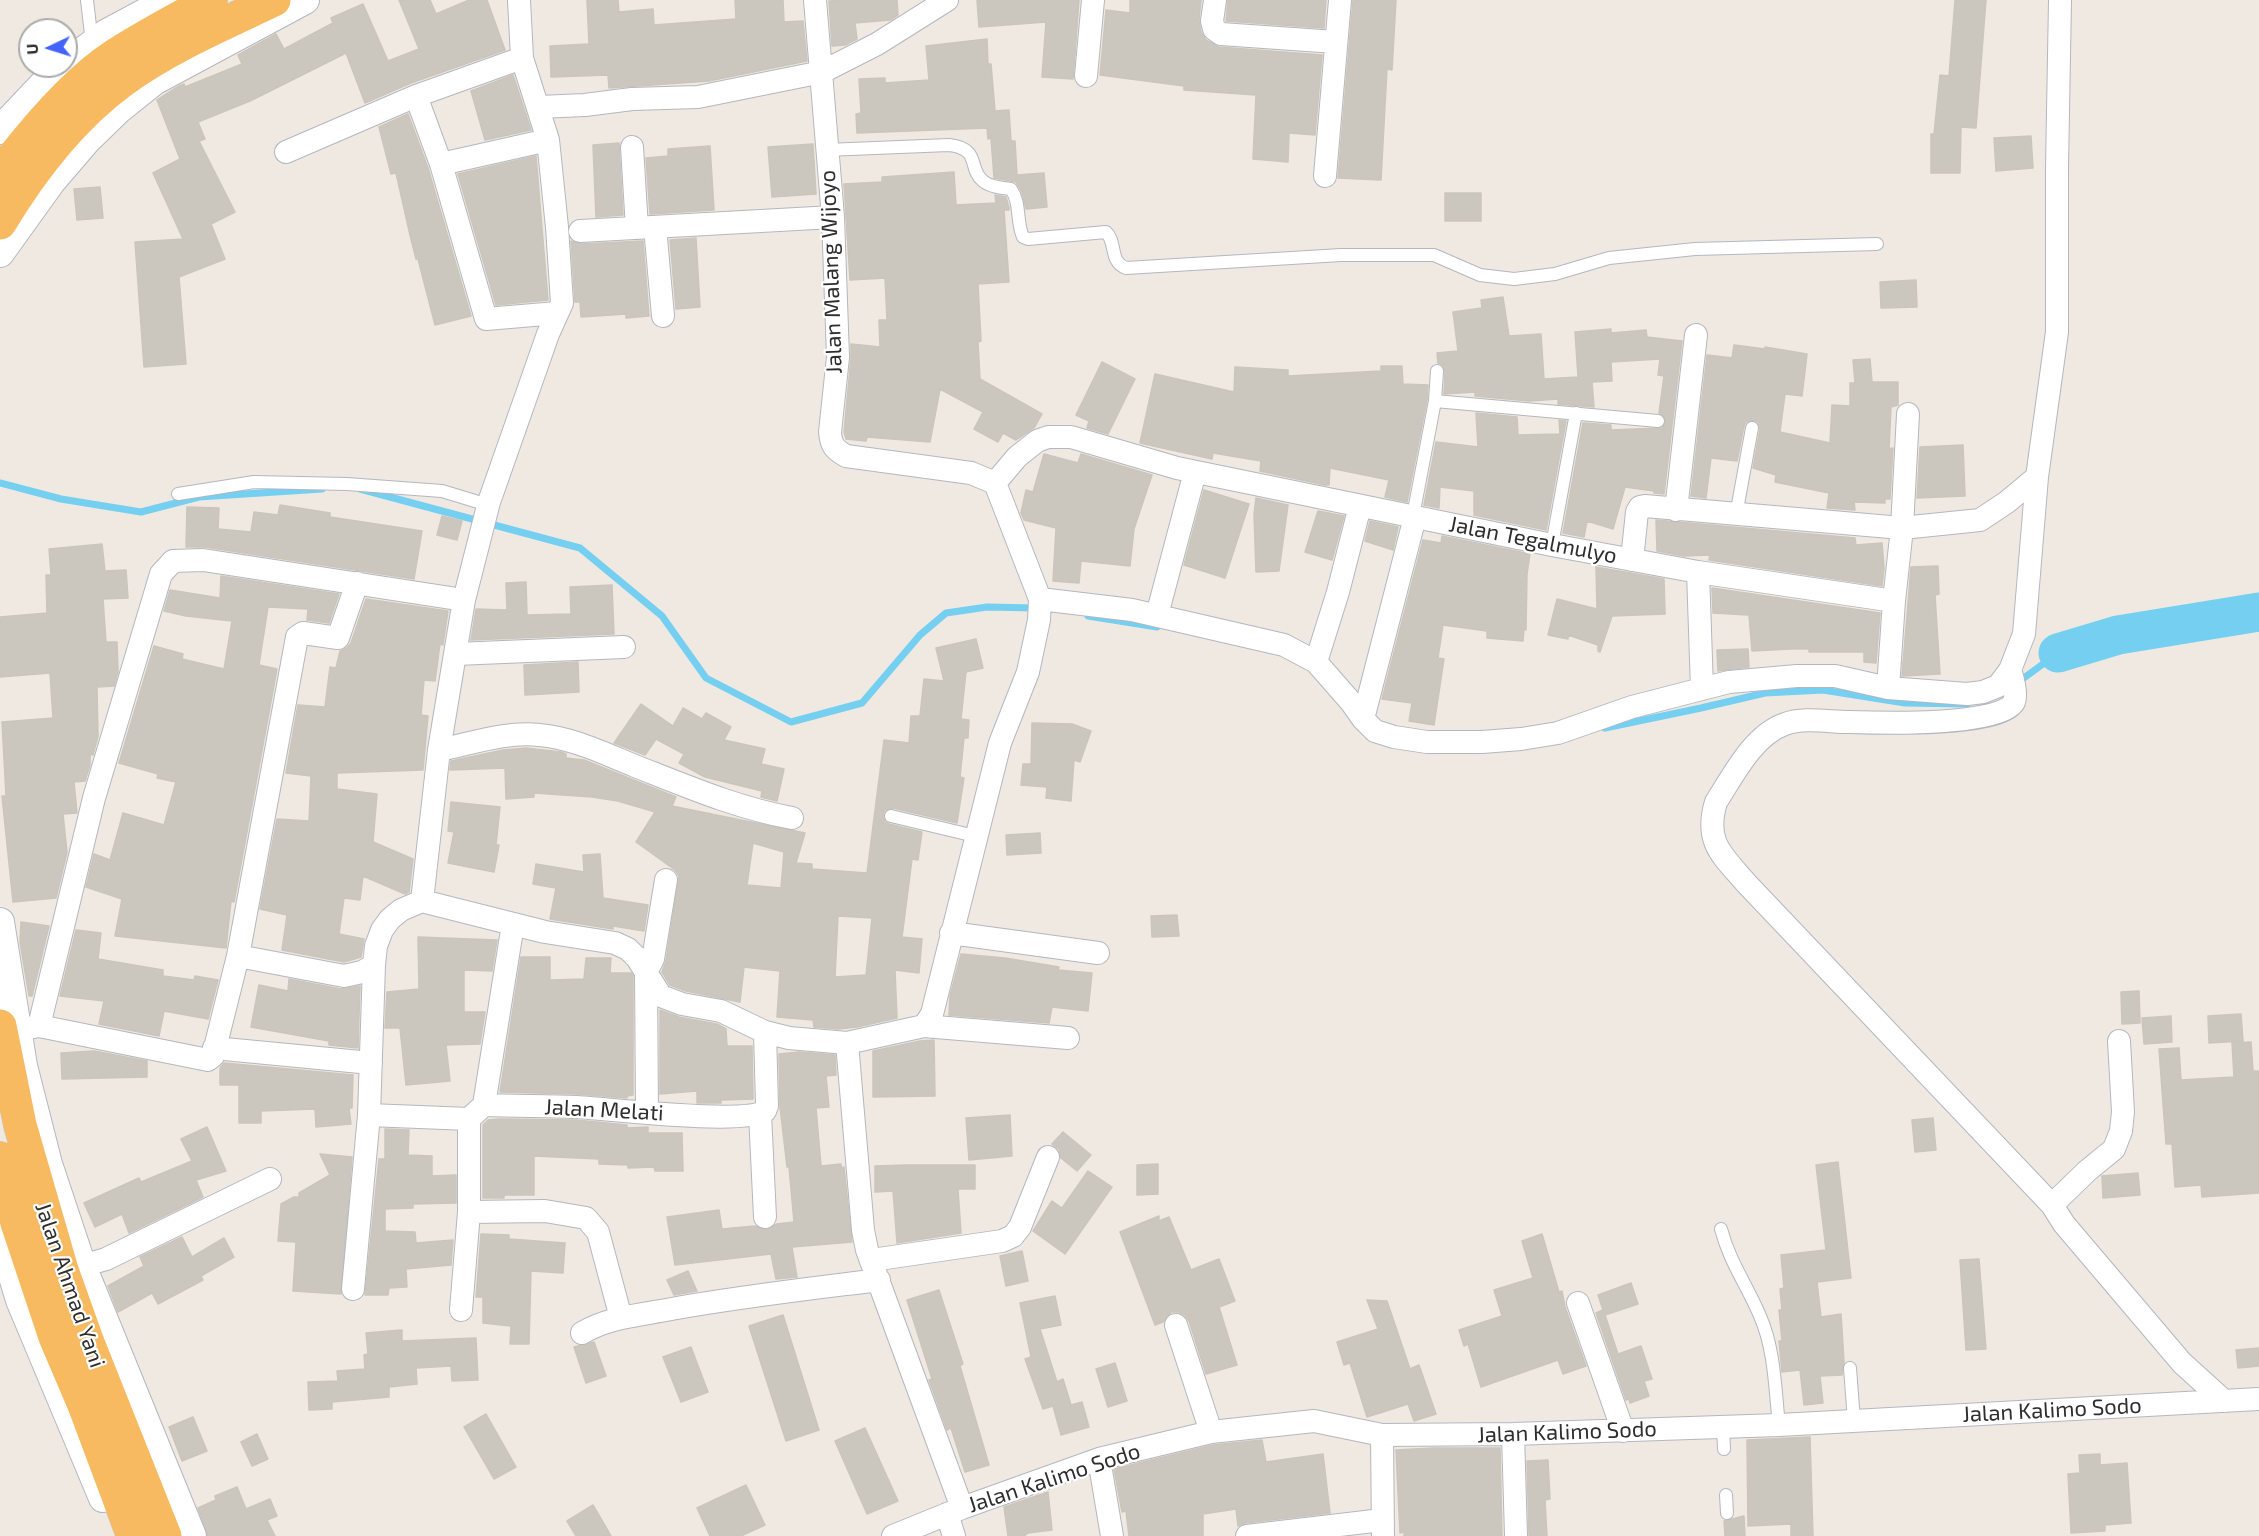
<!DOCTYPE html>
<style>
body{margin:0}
#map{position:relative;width:2259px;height:1536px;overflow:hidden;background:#efe9e1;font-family:"Exo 2",sans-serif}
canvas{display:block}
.north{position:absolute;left:18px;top:18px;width:60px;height:60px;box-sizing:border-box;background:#fff;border:2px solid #ababab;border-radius:50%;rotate:266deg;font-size:16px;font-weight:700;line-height:24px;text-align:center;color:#2e2e2e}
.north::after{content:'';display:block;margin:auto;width:21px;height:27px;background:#4264fb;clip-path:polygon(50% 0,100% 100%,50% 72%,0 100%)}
</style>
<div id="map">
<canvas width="2259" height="1536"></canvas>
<div class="north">U</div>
</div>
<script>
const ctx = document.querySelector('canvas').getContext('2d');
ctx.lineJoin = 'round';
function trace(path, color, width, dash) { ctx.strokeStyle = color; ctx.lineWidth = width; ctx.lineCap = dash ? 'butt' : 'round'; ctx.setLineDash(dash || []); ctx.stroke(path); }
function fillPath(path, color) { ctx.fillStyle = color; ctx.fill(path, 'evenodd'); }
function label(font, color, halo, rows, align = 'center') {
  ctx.font = font + ' "Exo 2",sans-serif'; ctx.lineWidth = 4.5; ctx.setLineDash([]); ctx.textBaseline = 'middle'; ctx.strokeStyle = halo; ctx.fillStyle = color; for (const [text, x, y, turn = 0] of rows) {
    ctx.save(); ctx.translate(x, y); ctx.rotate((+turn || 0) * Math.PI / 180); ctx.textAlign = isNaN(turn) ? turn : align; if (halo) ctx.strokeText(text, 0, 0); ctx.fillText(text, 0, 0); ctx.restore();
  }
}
trace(new Path2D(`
 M0,483L61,499L141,512L199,497L322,489
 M360,489L580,548L662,616L706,678L791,722L862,703L920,635L946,613L987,607L1035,608
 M1088,616L1157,627
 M2017,683L2058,653
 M1605,728L1701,708L1765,693L1823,690L1905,703L1967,704`), '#75cff0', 7);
trace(new Path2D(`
 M2058,653L2118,635L2259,612`), '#75cff0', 39);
const building = new Path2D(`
 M399,0H430L436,14L469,0H487L505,50L411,83L365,103L346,53L250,101L198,122L205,139L199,141L235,212L211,224L225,259L179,277L186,364L144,367L135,242L183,239L153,173L180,159L157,100L179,86L184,84L185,87L242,64L238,55L276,34L284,49L333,23L331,18L363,4L388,61L419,49Z
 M587,0H618L619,12L653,9L654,25L736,19L735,0H783L784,22L803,21L807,61L709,81L609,88L608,75L551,77L550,46L589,44Z
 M846,0H897L898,15L890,20L855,23L857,39L845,45L832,46L829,1Z
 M977,0H1079L1073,79L1042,77L1046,22L979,27Z
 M1130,0H1201L1199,20L1201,32L1206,40L1219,47L1322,55L1315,135L1289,133L1288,162L1253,159L1256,95L1184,90V86L1100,75L1106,10L1130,13Z
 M1228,0H1326L1324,28L1226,21Z
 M1353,0H1396L1392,70L1387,69L1381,180L1338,178Z
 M1955,0H1986L1976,128L1961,127L1960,173H1931V134H1934L1940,75L1949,76Z
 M987,39L988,64H991L995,111L1009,110L1011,141H1015L1017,175L1044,173L1047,207L1026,209L1022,192L1016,182L994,178L991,138L988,139L987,128L857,133L856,114L861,113L859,79L885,78V83L929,80L926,46Z
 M513,75L531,130L485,140L471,91Z
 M408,114L428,168L471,316L435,325L418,259H416L410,235L396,173L391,174L379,127Z
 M2031,136L2033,168L1996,171L1994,138Z
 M619,143L623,215L596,217L593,145Z
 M813,144L816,194L772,197L768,147Z
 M710,146L714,210L650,214L646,158L668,156V149Z
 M536,156L548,300L496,305L458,174Z
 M954,172L956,205L996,203L995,195L1006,197L1009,208V210H1004L1009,282L978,284L981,341L978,342L980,379L1042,414L1034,428L1016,440L1003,433L998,442L974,429L983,412L940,389L930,442L867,437L866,441L846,439L844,432L851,358V344L880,347L879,320H887L885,278L850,280L844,184L882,182V177Z
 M100,187L103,218L77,220L74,189Z
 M1445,193H1481V221H1445Z
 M696,238L700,307L676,309L670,240Z
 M571,241L581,244L643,241L649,316L626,318V314L581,317L580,302H575Z
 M1916,280L1917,307L1881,308L1880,282Z
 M1503,297L1509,336L1541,334L1544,379L1578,377L1575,332L1611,329V333L1646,330L1647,337L1682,341L1664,494L1654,493V491L1625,487L1613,529L1587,521L1584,537L1563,533L1583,423L1611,425V430L1662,428L1666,421L1663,415L1659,413L1664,376L1658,375L1660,359L1611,362L1612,381L1592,382L1594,407L1558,404V399L1529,401L1475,396V392L1444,394L1445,371L1442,365L1438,363L1437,353L1458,351L1453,312L1482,308L1481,300Z
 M1734,345L1765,349V347L1807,354L1802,396L1785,394L1780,432L1830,443L1832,405L1850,406V383H1855L1853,360L1870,359L1872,382H1898V405L1891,407L1889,449L1893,448L1890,499H1885V503L1854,502L1855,510L1827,508L1829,493L1775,482L1776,475L1753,468L1760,429L1758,422L1753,420L1746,422L1744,426L1737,461L1711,458L1706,498L1691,496L1707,355L1732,358Z
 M1102,362L1135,379L1108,434L1087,428L1089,421L1076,415Z
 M1381,366H1402L1403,384L1428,385L1427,400L1407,502L1385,497L1389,480L1330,468L1329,485H1325L1260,471L1261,461L1213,453L1212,459L1140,443L1155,374L1234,392L1235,367L1288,370V376L1381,371Z
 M1476,413L1517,417L1518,435L1560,434L1559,420L1566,421L1546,530L1474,515V491L1440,487L1439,508L1424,505L1436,442L1478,447Z
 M1963,445L1965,496L1917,498L1920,447Z
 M1044,454L1078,463L1081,454L1152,475L1134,529L1130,566L1081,561L1079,583L1053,581L1056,528L1024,520L1021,513L1026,490L1033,492Z
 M1204,490L1249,504L1225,578L1184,565Z
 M1256,498L1288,505L1279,571L1256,572L1254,514Z
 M280,505L330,513V517L422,531L414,579L205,547H186L187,507L219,508L218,529L251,532L254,512L278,515Z
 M1318,511L1344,516L1332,560L1305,552Z
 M442,516L462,521L457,540L437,535Z
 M1656,520L1855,538L1856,545L1882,543L1884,568L1882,586L1709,560L1710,555L1684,556L1657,551Z
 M1370,521L1398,527L1393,550L1365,541Z
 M1442,536L1530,554L1527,574L1526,630L1524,629L1523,641L1487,638V631L1443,625L1438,658L1444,659L1434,725L1409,721L1412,703L1382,699L1423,540L1441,543Z
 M102,544L105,571L126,570L128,598L103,599L106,642H117L118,672L114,686L97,687L98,736L93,755L90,754V765L85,781L74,782L77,813L63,814L67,852L56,898L13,902L2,796H6L2,722L53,718L50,673L0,677V617L47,613L46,575H51L49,549Z
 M1938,566L1939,594L1935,595L1940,674L1902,676L1911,567Z
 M1596,567L1664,579L1665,614L1612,616L1600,652L1598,651V645L1568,635V639L1548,635L1557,599L1597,609Z
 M221,576L339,594L329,623L307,620L308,609L268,607L259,665L277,669L234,902L231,901L226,948L115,936L122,899L86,887L94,854L110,860L123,813L164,825L176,782L157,778L158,774L119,763L154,646L183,654L182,659L224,669L232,621L186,616L164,611L170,590L220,598Z
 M526,582L527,615L571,614L570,587L612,585L614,634L471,640L476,609L507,610L506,583Z
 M1712,588L1880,613L1876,663L1864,662V652H1809V649H1791L1752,651L1749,615L1713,613Z
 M366,599L448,611L443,645L440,644L435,681L424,680L421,715L428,716L423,770L337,773V789L377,794L373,842L413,859L409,892L405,894L363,876L360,900L344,898L339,934L364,939L361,957L344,962L282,950L287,915L260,909L277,819L309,821L311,776L286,773L298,705L325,707L330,667L336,668L340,651L347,648L351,643Z
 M976,639L983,668L966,672L961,719L969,720L968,738H964L960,777L964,778L957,823L893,808L885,810L883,815L885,822L889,824L922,832L918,860L912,859L902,937L922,939L919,973L895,970L897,1018L857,1027L838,1029L814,1027L813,1020L777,1017L780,971L744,967L740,1002L686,991L670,985L662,972L666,961L679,876L675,870L636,842L655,812L618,801L592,797L534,793V797L506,799L505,768L450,770L451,761L503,750L526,748L561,752L566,754V758L584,760L676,797L672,806L805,833L796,863L812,864V869L867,873L884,740L909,743L911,716H920L924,679L944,681L936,648ZM753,843L784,852L781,888L747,885ZM838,916L872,918L866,975L835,977Z
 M1748,649L1749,667L1718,671L1717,650Z
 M578,662L579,692L525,695L524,665Z
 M641,704L673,726L683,708L702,719L706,713L731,727L724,740L765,749L761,764L784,769L777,801L761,797L762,791L705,777L679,763L684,754L656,739L645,755L614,743Z
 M1032,723L1072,724L1091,731L1080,762L1074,760L1071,801L1046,798L1047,787L1021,785L1023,764H1031Z
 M451,802L500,807L496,845H499L494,872L448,863L454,832L448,831Z
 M1040,833L1041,853L1007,855L1006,835Z
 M600,854L603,898L648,905L644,931L613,926V929L550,919L556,888L533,884L536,864L584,872L583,855Z
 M1177,915L1179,936L1152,937L1151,916Z
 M21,922L49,926L32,996H29L20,942Z
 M76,930L101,933L98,959L163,970V976L194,980L195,976L218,980L208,1019L164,1011L159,1036L99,1024L104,1001L60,996Z
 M418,937L497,940L492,971L464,970V1012H485L480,1044L446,1045L450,1081L406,1085L400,1028H385L387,992L419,989Z
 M961,954L1005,958L1059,967L1058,970L1092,973L1088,1011L1052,1007L1049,1023L949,1015L950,996Z
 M521,957H550V980L584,979L586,958H611L610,973H631L633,976V1095L627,1096V1098L577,1094L500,1092Z
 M289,979L341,989L360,986L358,1048L329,1045V1041L251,1027L259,985L288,991Z
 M2139,991L2140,1023L2122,1024L2121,992Z
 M660,1010L679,1017L717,1024L726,1029L727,1046H752L753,1099L721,1100V1103H697V1091L660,1094Z
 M2241,1014L2243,1041L2209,1043L2208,1016Z
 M2171,1016L2172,1042L2144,1044L2142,1018Z
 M934,1040L935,1096L873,1097V1051L920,1041Z
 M2251,1042L2253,1071H2259V1193L2202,1197L2201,1185L2175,1187L2172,1144H2166L2159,1049L2179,1048L2181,1080L2234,1077L2232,1043Z
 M94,1051L147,1061V1077L62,1079L61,1053Z
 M799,1052L835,1055L836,1075L826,1076L829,1107L816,1108L821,1166L841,1164V1168L844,1167L852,1242L792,1247L797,1277L776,1279L771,1254L675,1265L667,1217L719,1210L722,1229L755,1226L766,1230L777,1224L794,1222L789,1167H787L780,1107L779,1054Z
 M224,1063L353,1075L352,1108H349L351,1124L316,1127L315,1109L261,1111V1123H239V1085H220V1068Z
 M1010,1115L1012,1156L969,1160L966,1118Z
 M1933,1118L1936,1150L1915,1152L1912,1120Z
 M499,1119L576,1120L627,1125V1128L648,1127V1133H682L683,1171H655L654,1167L628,1168V1165L599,1164V1159L534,1156V1195H504V1198H483V1125L488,1120Z
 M207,1127L226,1171L196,1180L203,1197L129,1233L122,1214L95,1227L84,1203L139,1178L141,1182L192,1161L181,1139Z
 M385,1129L409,1130L408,1155L432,1156V1176L456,1175V1203L413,1204V1208L385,1209V1231L415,1232L416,1243L453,1240L451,1265L406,1269L407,1287L389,1288L388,1295H365L379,1159H385Z
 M1063,1132L1091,1155L1077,1171L1061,1158L1059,1149L1052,1144Z
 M320,1154L352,1157L341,1294L293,1291L296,1242L278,1241L281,1204L294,1197H299V1193L330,1175Z
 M1838,1162L1851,1278L1817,1282L1821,1317L1841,1314L1844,1362L1842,1375L1820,1376L1823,1403L1804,1405L1800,1370L1782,1372L1779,1341H1782L1779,1310H1782L1780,1289L1784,1288L1781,1255L1826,1250L1816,1165Z
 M1158,1164V1194L1137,1195V1165Z
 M906,1165H975V1189H958L961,1233L897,1243L893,1191L875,1192V1166Z
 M1088,1171L1112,1187L1065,1254L1033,1231L1052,1201L1062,1208Z
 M2138,1173L2140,1195L2103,1198L2102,1176Z
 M1159,1216V1221L1169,1217L1191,1270L1219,1259L1235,1301L1219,1307L1237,1365L1206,1374L1189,1321L1185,1315L1179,1312H1171L1163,1322L1155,1325L1120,1232Z
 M481,1234L509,1235V1239L565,1243L563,1273L531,1271L529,1344H510L511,1326L483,1323V1297H476Z
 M1542,1234L1559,1292L1562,1291L1565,1307L1586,1366L1563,1374L1558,1360L1481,1387L1468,1344L1464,1346L1459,1330L1502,1316L1494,1290L1533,1278L1522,1241Z
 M182,1237L192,1257L224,1238L234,1257L201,1276L203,1280L158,1304L152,1293L118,1312L108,1286L144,1266L140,1257Z
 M1022,1251L1028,1281L1006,1286L1000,1256Z
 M1979,1259L1986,1349L1966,1350L1960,1260Z
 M688,1271L697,1291L674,1295L667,1280Z
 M1631,1283L1638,1304L1605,1315L1618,1354L1641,1346L1652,1379L1644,1381L1649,1396L1630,1403L1629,1399L1626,1400L1596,1313L1603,1310L1598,1295Z
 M939,1290L963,1364L960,1366L989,1465L965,1472L951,1428L947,1430L929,1380L932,1379L907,1300Z
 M1055,1296L1061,1325L1040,1329L1057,1382L1063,1379L1071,1405L1082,1402L1089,1427L1061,1435L1053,1406L1043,1409L1025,1359L1031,1357L1020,1303Z
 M1367,1300L1387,1301L1410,1369L1419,1365L1436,1414L1414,1421L1408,1404L1367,1417L1350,1363L1344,1365L1337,1342L1378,1329Z
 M783,1315L819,1430L786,1441L749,1326Z
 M402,1330V1341L476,1338L478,1380L452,1381L451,1366L416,1368L417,1384L389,1387V1397L332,1402V1409L309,1410L308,1382L338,1381L337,1371L365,1369L364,1355L368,1354L366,1333Z
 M594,1342L606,1376L586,1383L574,1347Z
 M691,1347L708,1392L681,1402L663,1357Z
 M2259,1348V1366L2238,1368L2236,1350Z
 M1115,1363L1127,1401L1108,1407L1096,1369Z
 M486,1414L516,1467L494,1479L464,1427Z
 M193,1417L207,1451L182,1461L169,1427Z
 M865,1428L898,1501L867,1514L835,1441Z
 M257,1434L268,1459L252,1466L241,1442Z
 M1810,1437L1813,1536H1791V1524L1748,1526L1747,1440Z
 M1262,1440L1266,1462L1323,1454L1330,1513L1245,1523L1238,1526L1236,1509L1203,1514V1536H1129L1126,1511L1122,1512L1114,1469L1213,1445Z
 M1433,1448H1500L1502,1536H1404V1532L1400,1533L1396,1450Z
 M2100,1454V1465L2127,1463L2131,1523L2105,1525V1531L2071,1533L2068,1474L2080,1473L2079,1455Z
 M1548,1460L1550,1499L1545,1500L1547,1536H1529L1527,1461Z
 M746,1485L765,1525L741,1536H710L697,1508Z
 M237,1487L246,1509L270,1499L277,1516L267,1520L275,1536H208L198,1508L216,1500L215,1496Z
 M1048,1492L1052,1530L1028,1533L1024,1536H1008L1004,1507Z
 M593,1505L611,1536H576L567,1521Z
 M1744,1516L1745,1536H1725L1724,1521Z`);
fillPath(building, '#cbc7bf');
trace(building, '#cbc5ba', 1.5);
const service = new Path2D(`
 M87,0L92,43
 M826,150L949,145C982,149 967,168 983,181C990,187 1002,188 1011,189C1021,203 1016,222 1023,237L1028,239L1106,232C1117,242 1109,262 1126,268L1341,255H1434L1480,275L1514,279L1555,274L1609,258L1695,249L1877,244
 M1435,401L1437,371
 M178,494L254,482L347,484L442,491L488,505
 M1736,515L1752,428
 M1413,516L1435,401L1658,421
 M1552,545L1576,413
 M891,816L975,836
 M1721,1229C1730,1263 1747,1285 1760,1316C1775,1350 1775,1390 1779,1425
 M1850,1368L1854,1421
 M1723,1427L1724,1449
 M1726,1495L1727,1513`);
const minor = new Path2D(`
 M815,0L833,217L838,357L830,432C831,445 834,449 846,456L971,473L995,483
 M1215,0L1212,21L1214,29L1221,34L1336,42
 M1086,76L1093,0
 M416,96L441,164L486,319L557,313
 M539,107L585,105L632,99L698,97L822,72L877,44L947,0
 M632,147L637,228
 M286,152L416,96L522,58
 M441,164L548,140
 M1325,176L1340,0
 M655,227L663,316
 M580,231L833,217
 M995,483L1017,457L1037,441L1048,437H1071L1177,468L1552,545L1698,572L1894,601L1902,528L1908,414
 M1676,510L1696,335
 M1415,517L1363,719L1375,731L1394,737L1427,742H1482L1521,739L1558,733L1632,707L1729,682L1797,676H1835L1888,688L1967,694L1983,692L1998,686L2010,670L2024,634L2037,477L2057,332V168L2060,0
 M1632,560L1637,512L1640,507L1645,506L1902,528L1980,520L2007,502L2037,477
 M1698,572L1702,689
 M1040,599L1132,610L1284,645L1316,662L1351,702L1363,719
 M464,600L489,502L548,334L562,303L557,227L548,140L522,58L519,0
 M1157,615L1195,472
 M456,654L624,647
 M1316,662L1338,592L1360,506
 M2010,670C2013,678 2017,694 2014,702C2001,727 1878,723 1849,722C1829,722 1804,717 1785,724C1753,735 1733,776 1716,802C1704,842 1722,855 1746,883L2052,1205L2064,1224L2182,1363L2224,1401
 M1888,688L1894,601
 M439,750C470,744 506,731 539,735C573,738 603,753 635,766C686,786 737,808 792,818
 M951,933L1098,953
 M238,956L297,637L303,633L338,638L357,583
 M39,1026L208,1060L213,1056L238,956L344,976L362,972L374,965L376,946L382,930L390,919L401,910L422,901L545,932L615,943L628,949L637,958L661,996L682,1004L721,1011L765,1032L789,1038L847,1043L924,1026L932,1014L1000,743L1028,672L1039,620L1040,599L995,483
 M924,1026L1068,1038
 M23,1029L39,1026L94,798L161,574L173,561L203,560L464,600L439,750L422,901
 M847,1043L863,1230L867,1250L962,1508
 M214,1048L371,1063
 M484,1105L513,924
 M647,1113L646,972L653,959L666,880
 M760,1114L765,1217
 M369,1115L469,1119L484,1105C515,1106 546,1106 577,1107C610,1109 743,1125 765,1111L767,1106L765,1032
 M2052,1205L2087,1171L2114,1149L2121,1131L2123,1112L2119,1041
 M469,1212L545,1211L586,1218L598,1232L621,1318
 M872,1260L1002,1241L1013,1236L1020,1227L1048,1157
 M82,1266L106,1259L270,1179
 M353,1289L369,1115L374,965
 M1578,1303L1623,1431
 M461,1310L469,1212V1119
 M1176,1325L1211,1432
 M582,1333C607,1318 638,1315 666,1310C736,1297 808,1289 879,1280
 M1513,1434L1516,1536
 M1382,1435L1383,1536
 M1099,1459L1112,1536
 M947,1514L954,1536
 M893,1536L962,1508L1099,1459L1211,1432L1314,1421L1382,1435L1513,1434L1779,1425L2259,1399
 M1247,1536L1382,1520`);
const tertiary = new Path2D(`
 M66,64L107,33L169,0
 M0,130L53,74L63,66
 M0,253L51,182L87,140L119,109L154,81L305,0
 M0,922L23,1066L48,1164L82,1266L192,1536
 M0,1234L20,1300L103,1498`);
const trunk = new Path2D(`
 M0,174C31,133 72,83 115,55C146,35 179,18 211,0
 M0,223C32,170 71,119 121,82C167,48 222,25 274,0
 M0,1026L20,1125L62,1270L87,1340L165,1536
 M0,1158L17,1223L55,1337L84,1405L133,1536`);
trace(service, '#b4b7c1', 14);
trace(minor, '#b4b7c1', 24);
trace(tertiary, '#b4b7c1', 30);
trace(trunk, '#c9c9c9', 34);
trace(service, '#fff', 12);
trace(minor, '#fff', 22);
trace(tertiary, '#fff', 28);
trace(trunk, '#f8ba60', 33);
label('22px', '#2e2e2e', '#fff', [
 ["Jalan Malang Wijoyo",831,272,-92],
 ["Jalan Tegalmulyo",1533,540,11],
 ["Jalan Melati",604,1110,3],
 ["Jalan Ahmad Yani",70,1285,71],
 ["Jalan Kalimo Sodo",2052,1410,-3],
 ["Jalan Kalimo Sodo",1567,1432,-2],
 ["Jalan Kalimo Sodo",1054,1478,-18]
]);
</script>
